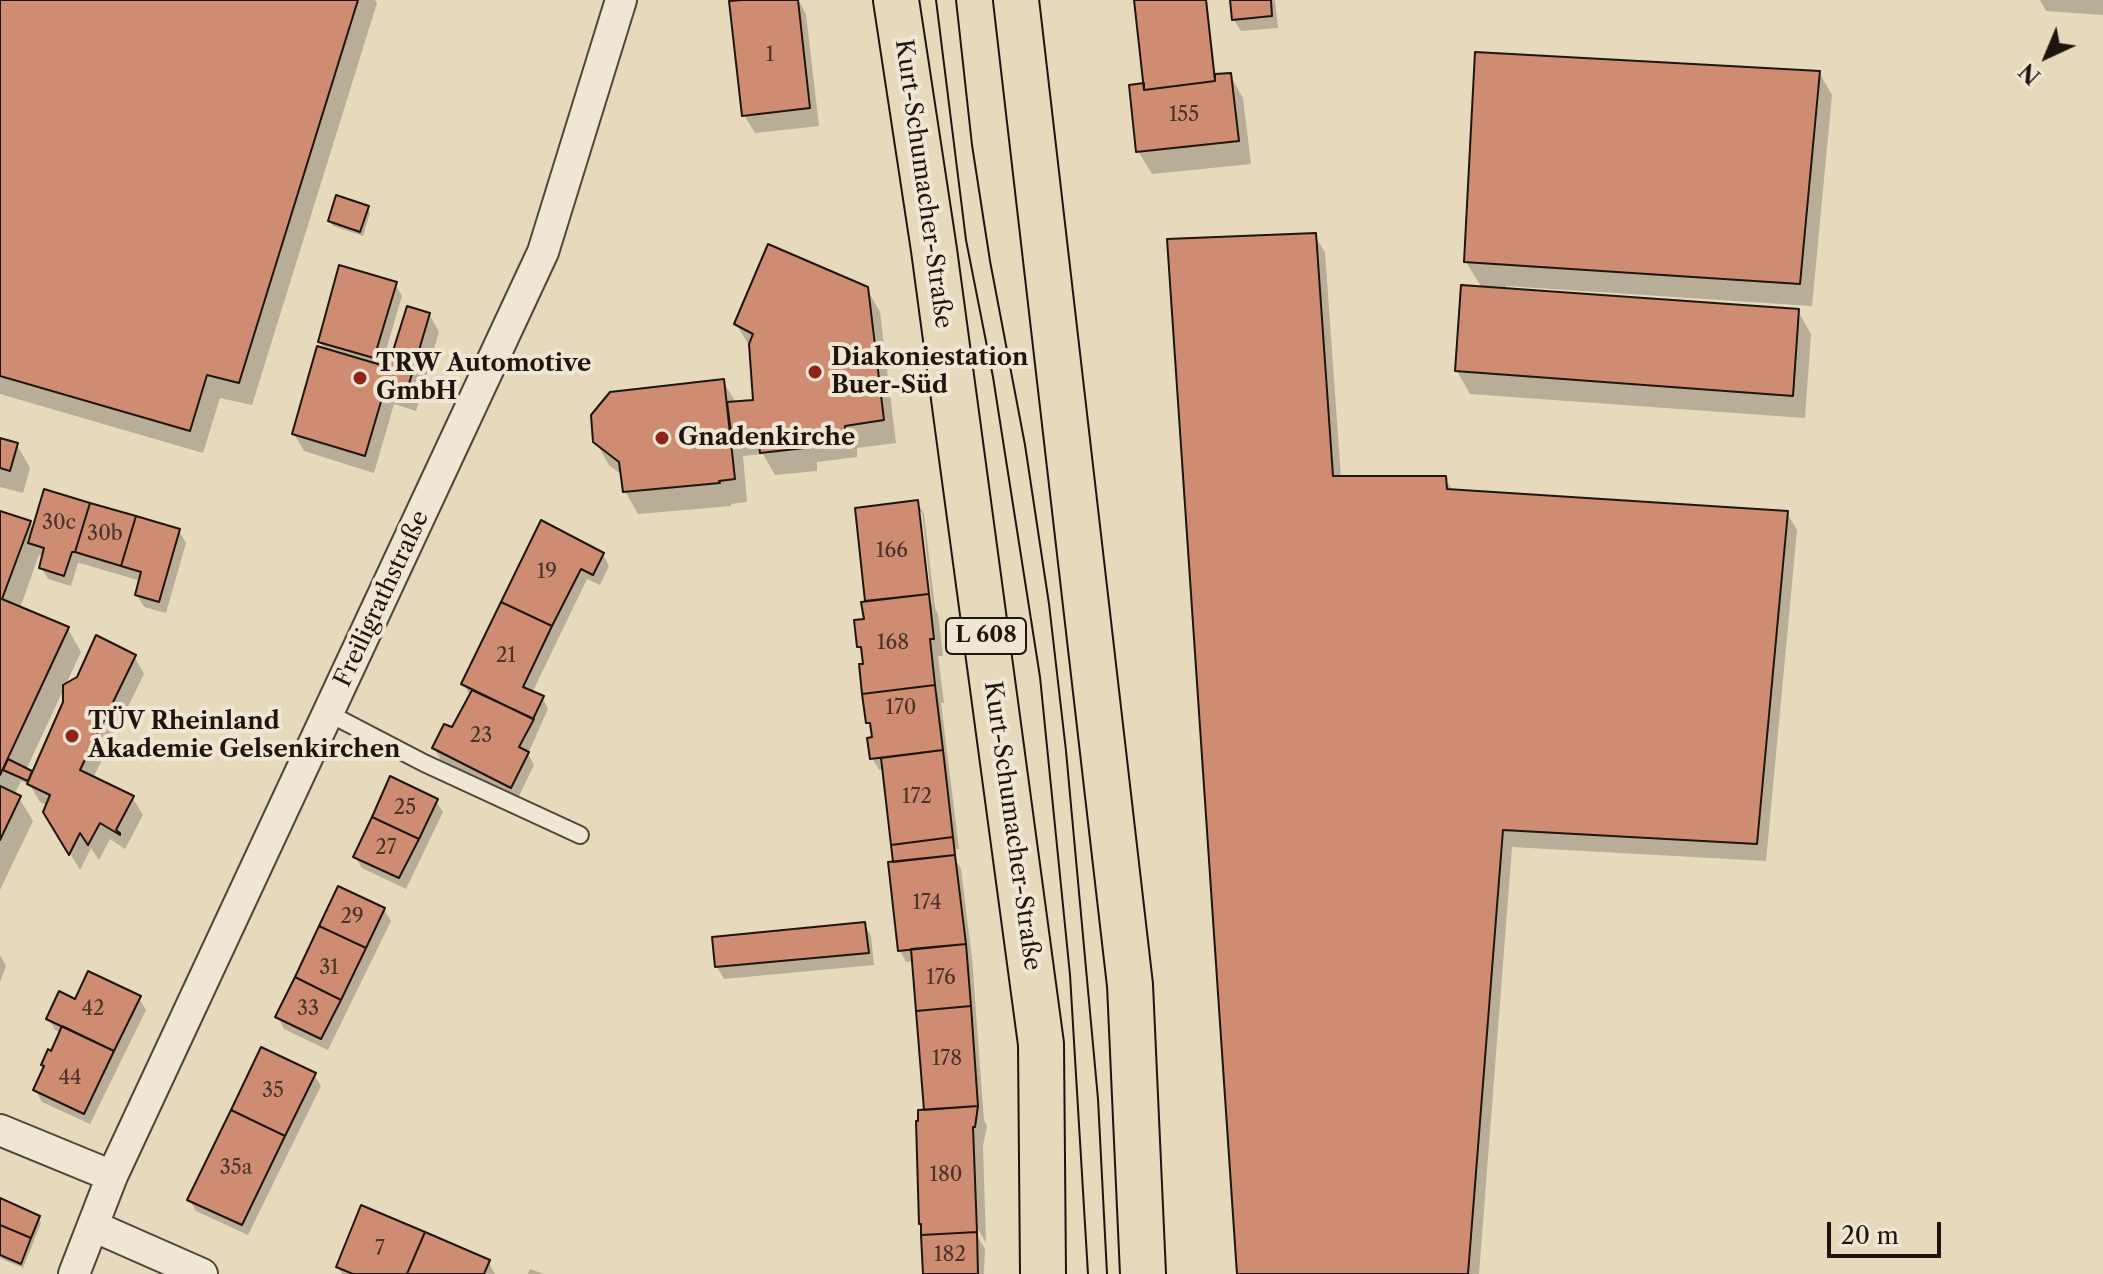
<!DOCTYPE html>
<meta charset="utf-8">
<style>
body{margin:0}
#map{position:relative;width:2103px;height:1274px;overflow:hidden;background:#e6d9bc;font-family:"Libre Caslon Text",serif}
canvas{display:block}
.north{position:absolute;left:2007px;top:16px;width:80px;height:80px;-webkit-text-stroke:6px #efe6d3;paint-order:stroke;rotate:224deg;font-size:22px;font-weight:700;line-height:32px;text-align:center;color:#1f150e}
.north::after{content:'';display:block;margin:auto;width:28px;height:36px;background:#1f150e;clip-path:polygon(50% 0,100% 100%,50% 72%,0 100%)}
.scale{position:absolute;left:1827px;top:1222px;width:114px;height:36px;box-sizing:border-box;border:4px solid #1f150e;border-top:0;padding-left:10px;font-size:24px;line-height:28px;white-space:nowrap;color:#1f150e;-webkit-text-stroke:6px #efe6d3;paint-order:stroke}
</style>
<div id="map">
<canvas width="2103" height="1274"></canvas>
<div class="north">N</div>
<div class="scale">20 m</div>
</div>
<script>
const ctx = document.querySelector('canvas').getContext('2d');
ctx.lineJoin = 'round';
function fillPath(path, color) { ctx.fillStyle = color; ctx.fill(path, 'evenodd'); }
function trace(path, color, width, dash) { ctx.strokeStyle = color; ctx.lineWidth = width; ctx.lineCap = dash ? 'butt' : 'round'; ctx.setLineDash(dash || []); ctx.stroke(path); }
function label(font, color, halo, rows, align = 'center') {
  ctx.font = font + ' "Libre Caslon Text",serif'; ctx.lineWidth = 8; ctx.setLineDash([]); ctx.textBaseline = 'middle'; ctx.strokeStyle = halo; ctx.fillStyle = color; for (const [text, x, y, turn = 0] of rows) {
    ctx.save(); ctx.translate(x, y); ctx.rotate((+turn || 0) * Math.PI / 180); ctx.textAlign = isNaN(turn) ? turn : align; if (halo) ctx.strokeText(text, 0, 0); ctx.fillText(text, 0, 0); ctx.restore();
  }
}
fillPath(new Path2D(`
 M0,0H375L377,3L252,405L220,398L203,453L0,394Z
 M759,0H798L806,14L819,126L755,133L744,115Z
 M1136,0H1207L1216,76L1230,75L1243,98L1251,164L1152,174L1138,151L1145,85Z
 M1232,0H1275L1278,28L1241,31L1234,20Z
 M2040,0H2103V15L2046,11Z
 M1819,72L1832,95L1812,306L1506,286V290L1798,311L1811,334L1805,418L1470,394L1457,371L1482,288L1466,262Z
 M367,207L370,213L363,236L333,226L330,221Z
 M1314,235L1325,252L1341,478H1445L1453,491L1787,513L1797,530L1766,861L1512,847L1479,1274H1239Z
 M395,284L402,296L381,367L390,370L429,314L439,332L416,411L394,404L374,473L304,451L294,434L325,351L320,342Z
 M867,289L880,312L896,443L857,448V457L817,462V471L775,475L763,454L743,456L747,502L731,504V506L638,514L625,491L623,476L609,465L595,441L723,381L736,403L756,402L750,347L736,324Z
 M0,440L17,445L30,468L23,493L0,487Z
 M917,502L924,514L935,608L938,614L943,656H938L944,703H941L959,849H956V860L961,869L972,958L984,1120L987,1126L983,1146L986,1243L974,1222L970,1224L985,1249L984,1274H925L923,1228L921,1223L926,1111L914,961L906,962L900,950L895,863L884,769L879,770L872,758L873,732L868,722L864,656L859,647L868,603L857,510ZM918,512H922L932,604H928Z
 M0,513L30,522L34,530L179,531L186,543L166,613L144,607L137,595L141,581L83,564L78,563L71,586L48,579L41,567L44,556L39,555L20,608L68,629L81,652L26,770L33,776L134,656L144,674L93,778L132,797L143,815L125,849L110,839L99,860L91,848L80,870L45,812L48,806L40,802L30,785L21,781L14,795L19,798L33,821L0,890Z
 M542,523L603,554L609,566L600,585L587,579L532,693L542,697L548,709L528,754L534,765L518,798L441,760L434,748L453,729L471,697L463,684Z
 M436,801L443,812L406,889L362,868L355,857Z
 M384,909L391,921L328,1050L284,1029L278,1017Z
 M864,924L871,936L874,965L724,979L717,967L714,939Z
 M0,955L6,966L0,982Z
 M139,998L146,1010L90,1124L42,1102L35,1090L45,1069L43,1065L52,1054L61,1033L55,1030L48,1018L76,1001Z
 M314,1075L321,1086L248,1235L196,1211L189,1199Z
 M0,1200L38,1218L41,1223L23,1268L0,1258Z
 M488,1261L495,1274H342L338,1267Z
 M530,1269L544,1274H528Z`), '#0003');
const building = new Path2D(`
 M0,0H358L239,383L207,375L190,431L0,376Z
 M742,0H798L810,108L742,116L729,1Z
 M1134,0H1206L1215,81L1144,90Z
 M1230,0H1271L1272,16L1232,20Z
 M1475,52L1820,71L1800,284L1464,262Z
 M1231,73L1239,141L1136,152L1129,85L1144,83V90L1215,81V74Z
 M336,195L369,206L360,232L328,221Z
 M1316,233L1333,476H1446L1447,489L1788,511L1757,844L1503,830L1468,1274H1237L1167,239Z
 M768,244L868,287L884,420L845,426V434L805,439V448L760,453L757,430L731,433L727,402L753,400L749,344L753,334L734,324Z
 M339,265L397,282L374,358L318,342Z
 M1461,285L1799,309L1793,396L1455,371Z
 M407,306L430,313L406,394L385,388L365,456L292,434L317,346L388,367Z
 M724,379L735,479L719,481L720,483L623,492L619,462L593,442L591,415L610,392Z
 M0,438L18,443L10,471L0,468Z
 M44,489L90,503L75,552H72L64,576L39,568L44,548L28,543Z
 M918,500L929,594L865,601L855,508Z
 M90,503L136,516L121,566L75,552Z
 M0,511L31,521L2,599L69,627L0,775Z
 M136,516L180,529L159,602L135,595L141,572L121,566Z
 M541,520L604,553L593,575L581,569L552,626L501,602Z
 M929,594L934,639H930L935,685L862,694L859,664H863L861,647H857L854,620L864,619L861,602Z
 M501,602L552,626L523,687L544,696L533,719L461,684Z
 M96,635L136,655L80,770L134,796L116,830L120,833V835L100,823L88,845L80,833L69,855L43,812L50,795L27,784L63,702V685L77,677Z
 M935,685L943,750L870,759L867,738L872,737L870,723H866L862,694Z
 M472,690L534,719L519,747L529,752L511,788L432,748L444,724L452,727Z
 M943,750L953,837L891,845L881,758Z
 M8,759L32,771L28,781L3,770Z
 M390,776L438,799L419,839L372,817Z
 M0,786L21,796L0,840Z
 M372,817L419,839L399,878L353,857Z
 M953,837L955,855L893,862L891,845Z
 M955,855L966,944L898,951L888,862Z
 M338,886L385,908L366,948L319,926Z
 M865,922L869,953L715,967L712,937Z
 M319,926L366,948L341,1000L295,977Z
 M966,944L971,1006L916,1011L911,949Z
 M88,971L141,996L114,1051L46,1019L59,991L75,999Z
 M295,977L341,1000L321,1039L275,1017Z
 M971,1006L978,1106L924,1110L916,1011Z
 M62,1026L114,1051L84,1114L33,1090L44,1066L41,1065L48,1049L51,1051Z
 M261,1047L316,1073L285,1136L231,1110Z
 M978,1106L975,1127H973L977,1232L921,1235V1224H919L916,1121H918V1110Z
 M231,1110L285,1136L242,1225L187,1200Z
 M0,1198L40,1216L31,1238L0,1225Z
 M361,1205L425,1232L407,1274H353L336,1267Z
 M0,1225L31,1238L21,1264L0,1255Z
 M425,1232L490,1260L484,1274H407Z
 M977,1232L978,1274H923L921,1235Z`);
fillPath(building, '#ce8c72');
trace(building, '#1f150e', 2);
const service = new Path2D(`
 M328,713L424,763L580,835`);
const minor = new Path2D(`
 M0,1130L112,1176
 M93,1226L202,1274
 M74,1274L112,1176L543,252L621,0`);
const primary = new Path2D(`
 M896,0L934,250L1041,1044L1043,1274
 M1016,0L1130,985L1143,1274`);
trace(service, '#51463a', 20);
trace(minor, '#51463a', 34);
trace(primary, '#1f150e', 48);
trace(service, '#efe6d3', 16);
trace(minor, '#efe6d3', 30);
trace(primary, '#e6d9bc', 44);
trace(new Path2D(`
 M936,0L966,240L993,377L1040,677L1070,975L1088,1274
 M956,0L972,145L990,261L1025,445L1049,604L1066,751L1098,1099L1107,1274`), '#1f150e', 2);
for (const [x, y, r, color] of [
 [815,372,8,"#8f2418"],
 [360,378,8,"#8f2418"],
 [662,438,8,"#8f2418"],
 [72,736,8,"#8f2418"]
]) { const dot = new Path2D(); dot.arc(x, y, r, 0, 2 * Math.PI); ctx.fillStyle = color; ctx.fill(dot); trace(dot, '#efe6d3', 3); }
label('20px', '#4b3327', null, [
 ["1",770,55],
 ["155",1184,115],
 ["30c",59,523],
 ["30b",105,534],
 ["166",892,551],
 ["19",547,572],
 ["168",893,643],
 ["21",506,656],
 ["170",901,708],
 ["23",481,736],
 ["172",917,797],
 ["25",405,808],
 ["27",386,848],
 ["174",927,903],
 ["29",352,917],
 ["31",329,968],
 ["176",941,978],
 ["42",93,1009],
 ["33",308,1009],
 ["178",947,1059],
 ["44",70,1078],
 ["35",273,1091],
 ["35a",236,1168],
 ["180",946,1175],
 ["7",380,1249],
 ["182",950,1255]
]);
for (const [x, y, w] of [
 [986,636,80]
]) { const box = new Path2D(); box.roundRect(x - w / 2, y - 18, w, 36, 6); ctx.fillStyle = '#efe6d3'; ctx.fill(box); trace(box, '#1f150e', 2); }
label('bold 22px', '#1f150e', null, [
 ["L 608",986,636]
]);
label('24px', '#1f150e', '#efe6d3', [
 ["Kurt-Schumacher-Straße",923,184,82],
 ["Freiligrathstraße",382,599,-65],
 ["Kurt-Schumacher-Straße",1012,826,82]
]);
label('bold 24px', '#1f150e', '#efe6d3', [
 ["Diakoniestation",831,358],
 ["Buer-Süd",831,386],
 ["TRW Automotive",376,364],
 ["GmbH",376,392],
 ["Gnadenkirche",678,438],
 ["TÜV Rheinland",88,722],
 ["Akademie Gelsenkirchen",88,750]
], 'left');
</script>
